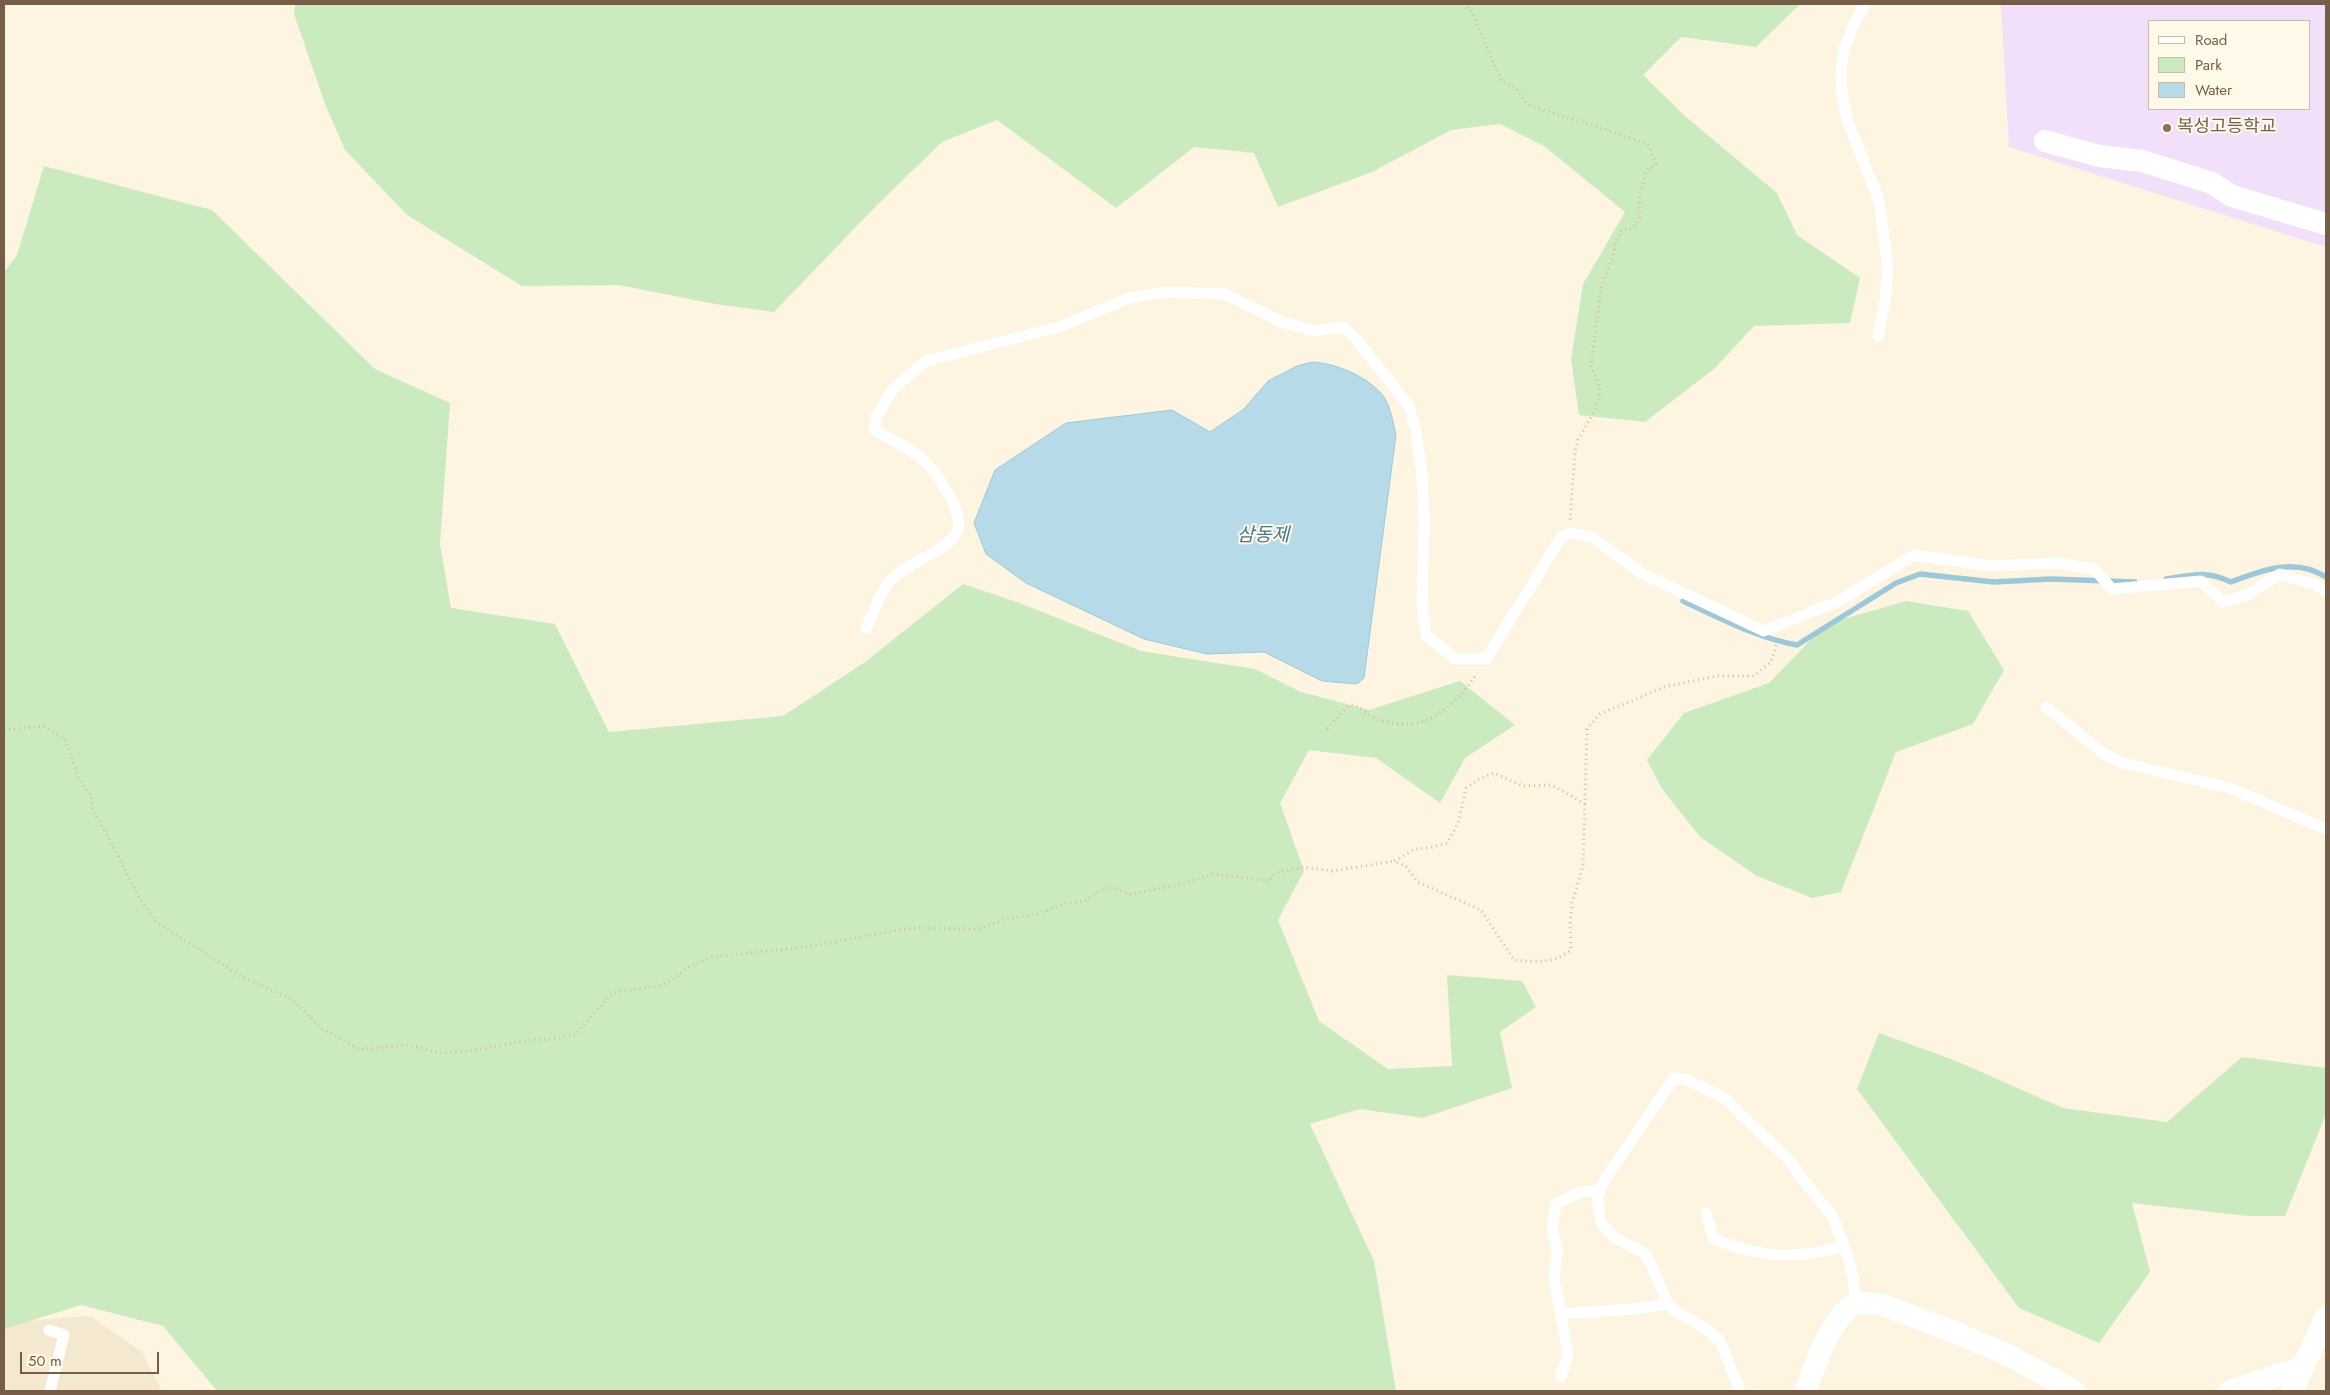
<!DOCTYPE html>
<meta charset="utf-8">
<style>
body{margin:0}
#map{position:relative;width:2330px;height:1395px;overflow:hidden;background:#fdf5e2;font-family:Jost,sans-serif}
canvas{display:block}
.frame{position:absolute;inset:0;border:5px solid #755d48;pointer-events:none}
.legend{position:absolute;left:2148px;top:20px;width:162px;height:90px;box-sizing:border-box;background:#fff9e9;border:1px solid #c8bba9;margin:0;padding:6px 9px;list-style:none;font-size:15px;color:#755d48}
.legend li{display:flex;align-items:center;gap:10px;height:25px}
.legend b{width:25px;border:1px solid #c8bba9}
.scale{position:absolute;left:20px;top:1352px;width:139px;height:22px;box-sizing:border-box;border:2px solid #755d48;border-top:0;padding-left:6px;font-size:15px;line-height:18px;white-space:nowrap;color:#755d48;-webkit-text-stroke:4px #fff9e9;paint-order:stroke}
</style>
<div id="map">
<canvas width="2330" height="1395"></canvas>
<div class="frame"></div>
<ul class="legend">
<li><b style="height:6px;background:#fff"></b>Road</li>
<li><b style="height:14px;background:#cceac0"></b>Park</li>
<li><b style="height:14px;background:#b6dae7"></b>Water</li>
</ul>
<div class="scale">50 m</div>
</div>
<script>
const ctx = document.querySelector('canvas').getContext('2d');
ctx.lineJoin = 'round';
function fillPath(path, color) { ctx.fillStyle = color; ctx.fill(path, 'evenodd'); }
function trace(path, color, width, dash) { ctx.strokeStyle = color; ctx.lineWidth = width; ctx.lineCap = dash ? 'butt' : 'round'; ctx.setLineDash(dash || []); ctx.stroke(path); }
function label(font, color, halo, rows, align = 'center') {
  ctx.font = font + ' Jost,"Noto Sans KR",sans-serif'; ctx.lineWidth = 4; ctx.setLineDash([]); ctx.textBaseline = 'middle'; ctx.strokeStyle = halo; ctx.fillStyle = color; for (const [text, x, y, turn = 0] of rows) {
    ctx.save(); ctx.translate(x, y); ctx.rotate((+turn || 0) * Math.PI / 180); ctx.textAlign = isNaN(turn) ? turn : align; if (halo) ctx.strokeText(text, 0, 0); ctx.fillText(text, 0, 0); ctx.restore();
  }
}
fillPath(new Path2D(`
 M90,1316L142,1352L162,1391H4V1329L26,1321Z`), '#f5e8d0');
fillPath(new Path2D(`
 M2001,4H2326V247L2009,147ZM2149,21H2309V109H2149Z`), '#f2dff9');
fillPath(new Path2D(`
 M295,4H1800L1756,47L1681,37L1643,75L1686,117L1777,193L1797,235L1860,278L1850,323L1754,326L1715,368L1645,422L1579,415L1571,359L1583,284L1625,212L1544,146L1500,124L1451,130L1372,172L1278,207L1254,153L1194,147L1116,208L997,120L942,142L877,205L774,312L715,304L619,285L522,286L407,215L345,150L325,104L294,14Z
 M44,166L212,210L375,369L450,403L440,544L451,608L555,624L609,732L783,716L865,662L963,584L1017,602L1141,651L1255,669L1301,692L1369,710L1460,681L1515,725L1465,758L1440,803L1376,758L1309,750L1280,803L1304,871L1278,920L1319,1021L1388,1069L1452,1066L1447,975L1522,981L1536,1007L1500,1032L1512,1088L1423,1118L1360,1109L1310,1124L1374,1261L1396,1391H217L163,1326L81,1305L4,1329V272L17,255Z
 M1906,601L1968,611L2004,670L1973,724L1896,752L1841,892L1812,898L1757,876L1700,837L1662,789L1647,760L1684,713L1769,683L1826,624Z
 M1879,1033L1954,1060L2063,1108L2167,1122L2242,1057L2326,1068V1114L2285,1216H2248L2132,1203L2150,1272L2099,1343L2019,1308L1857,1089Z`), '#cceac0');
const water = new Path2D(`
 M1313,362C1337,364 1362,374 1380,392C1390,402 1393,422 1396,435L1364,678L1357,684L1322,681L1264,652L1207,654L1144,639L1026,583L986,554L974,523L995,470L1066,423L1172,410L1210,432L1244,409L1268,381L1297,366Z`);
fillPath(water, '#b6dae7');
trace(water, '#9cc8d9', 1);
trace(new Path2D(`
 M2166,579C2194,575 2205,570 2231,582C2262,570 2295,557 2326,577
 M1683,601C1720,618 1757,638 1797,645L1896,583L1920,574L1994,582L2051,579L2135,582`), '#9cc8d9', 5.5);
trace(new Path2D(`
 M1463,4L1472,12L1501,81C1506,83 1512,85 1515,88C1521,93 1522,102 1530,105C1569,120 1611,128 1649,146L1656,164L1646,171L1639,199L1640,218L1633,228L1622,230L1616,241L1613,257L1601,288L1591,367L1599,384V396L1595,410L1578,440L1575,452L1570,520
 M1327,729L1349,705C1360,705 1363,712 1372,717C1419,738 1452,711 1477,673
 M4,730L43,726L65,739L79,779L91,795L93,811L108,837L140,899L156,922L242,977L292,999L322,1029L359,1049L410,1045L438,1053L470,1051L535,1039L547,1040L575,1035L612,993L658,986L674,979L686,968L712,957L804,947L911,928L977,929L1007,919L1037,914L1064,904L1084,901L1106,888H1116L1128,895L1183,884L1212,874L1269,881L1275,873L1303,867L1333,871L1394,861
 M1585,804L1552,785L1523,786L1494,773L1479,779L1466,788L1458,824L1447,843L1429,848L1415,849L1394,861L1406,866L1418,882L1481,910L1514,960C1535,962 1554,964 1571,950L1570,923L1572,903L1583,866L1587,729L1600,714L1664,687L1717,676H1754L1771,662L1777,642`), '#d8ba9c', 3, [1, 4]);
trace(new Path2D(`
 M1865,4L1854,24L1844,50L1841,69L1842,94L1848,122L1879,200L1888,268L1885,303L1878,336
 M866,628C873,614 879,595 888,583C906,562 941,555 956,534C968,516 935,469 921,458C908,447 889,439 875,430L876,417L894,388L926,361L1059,327L1129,298L1166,292L1225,294L1282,322L1314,331L1343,327L1355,338L1409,406L1416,431L1422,475L1424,522L1422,605L1426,635L1455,659H1486L1562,536L1569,533L1592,537L1641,573L1764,631L1839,601L1914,555L1991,566L2057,563L2094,569L2112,589L2201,581L2223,602L2247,595L2280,574L2316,585L2326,592
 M2046,707L2104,754L2123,763L2230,788L2326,829
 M1706,1213L1714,1239C1760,1258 1796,1260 1844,1246
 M1560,1314L1634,1309L1668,1304
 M49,1330L64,1335L50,1391
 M1561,1376L1568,1354L1554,1279L1557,1250L1552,1227L1556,1204C1570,1197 1582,1188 1598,1191
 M1740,1391L1720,1341L1706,1329L1674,1310L1668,1304L1646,1254L1615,1238L1601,1223L1597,1198L1603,1182L1674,1078L1685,1079L1723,1097L1791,1162L1798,1173L1832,1216L1843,1242L1853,1276L1856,1305`), '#fff', 11);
trace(new Path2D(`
 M2045,141L2099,156L2142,161L2212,183L2232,196L2326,224
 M1806,1391C1814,1367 1828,1325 1849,1308C1857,1301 1873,1303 1883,1305L1957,1333L2012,1357L2074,1391
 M2230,1391L2301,1368
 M2292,1391L2326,1317`), '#fff', 22);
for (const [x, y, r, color] of [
 [2167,128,5,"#8d6e63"]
]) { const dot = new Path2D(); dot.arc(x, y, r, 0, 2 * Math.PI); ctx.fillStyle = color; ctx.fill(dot); trace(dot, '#fff9e9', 2); }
label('18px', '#785e54', '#fff9e9', [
 ["복성고등학교",2177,128]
], 'left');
label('italic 19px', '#437a90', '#fff9e9', [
 ["삼동제",1263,536]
]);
</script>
